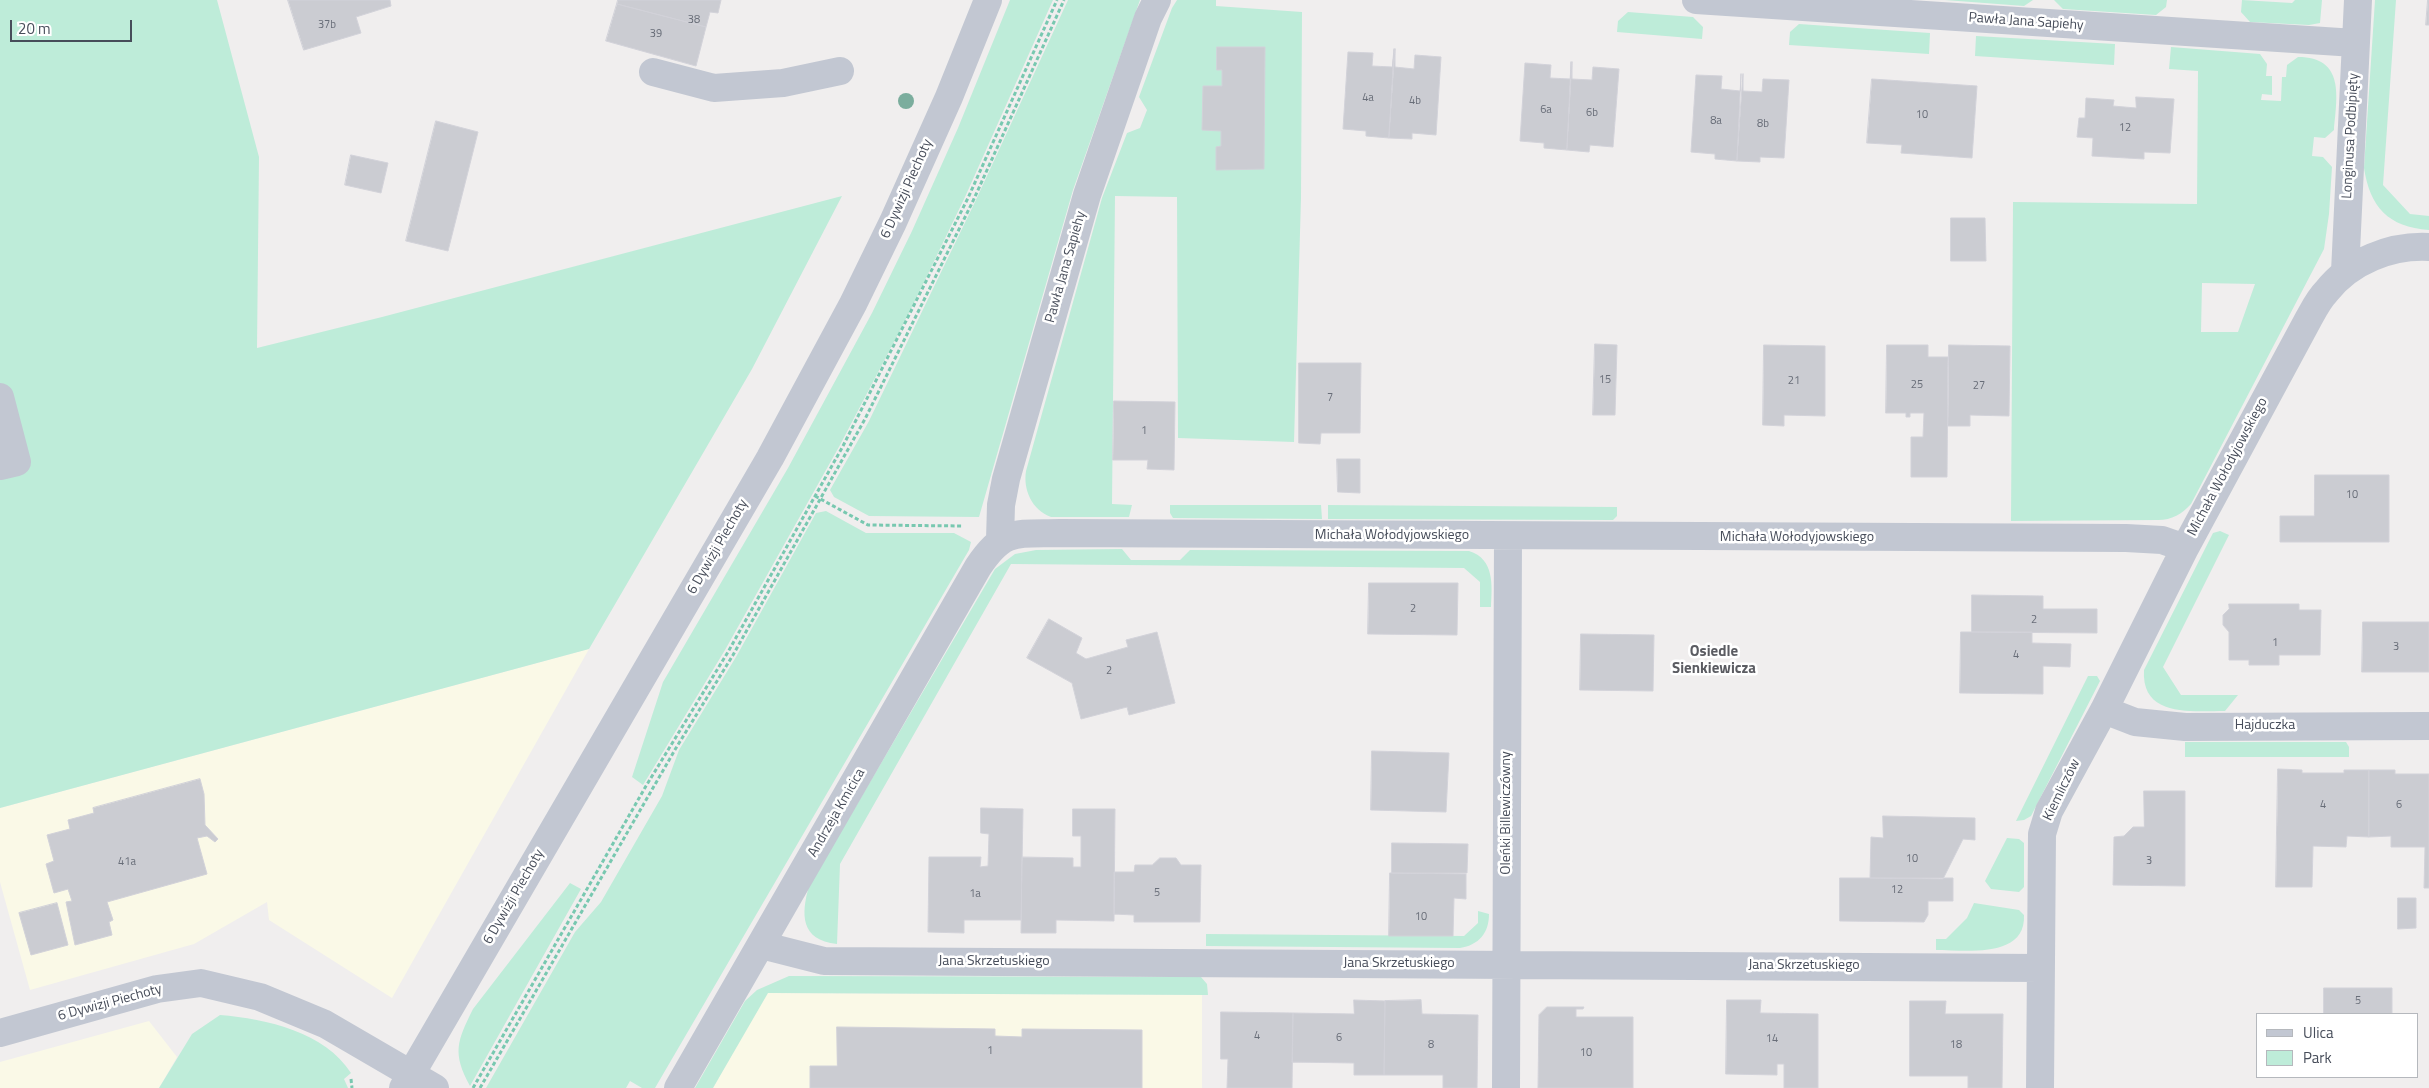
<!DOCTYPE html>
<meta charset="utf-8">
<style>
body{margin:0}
#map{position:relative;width:2429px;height:1088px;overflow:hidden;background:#f0eeee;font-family:"Titillium Web",sans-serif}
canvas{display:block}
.legend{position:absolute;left:2256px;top:1013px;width:162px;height:65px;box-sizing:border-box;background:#fff;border:1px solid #b5b8bd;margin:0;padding:6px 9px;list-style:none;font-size:15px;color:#474d5a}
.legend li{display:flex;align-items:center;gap:10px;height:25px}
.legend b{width:25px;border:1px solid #b5b8bd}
.scale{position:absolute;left:10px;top:20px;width:122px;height:22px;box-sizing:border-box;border:2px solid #474d5a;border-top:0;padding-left:6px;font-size:15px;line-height:18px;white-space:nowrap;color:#474d5a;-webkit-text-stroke:4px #fff;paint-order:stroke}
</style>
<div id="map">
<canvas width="2429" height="1088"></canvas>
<ul class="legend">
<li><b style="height:6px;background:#c2c7d2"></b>Ulica</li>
<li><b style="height:14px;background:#beecd9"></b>Park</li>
</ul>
<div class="scale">20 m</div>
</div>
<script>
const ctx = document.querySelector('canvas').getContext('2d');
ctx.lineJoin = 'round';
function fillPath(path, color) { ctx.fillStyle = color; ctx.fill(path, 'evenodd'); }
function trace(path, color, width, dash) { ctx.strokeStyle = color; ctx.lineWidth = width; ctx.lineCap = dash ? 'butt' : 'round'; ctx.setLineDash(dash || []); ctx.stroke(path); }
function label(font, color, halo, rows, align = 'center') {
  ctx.font = font + ' "Titillium Web",sans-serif'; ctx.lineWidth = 5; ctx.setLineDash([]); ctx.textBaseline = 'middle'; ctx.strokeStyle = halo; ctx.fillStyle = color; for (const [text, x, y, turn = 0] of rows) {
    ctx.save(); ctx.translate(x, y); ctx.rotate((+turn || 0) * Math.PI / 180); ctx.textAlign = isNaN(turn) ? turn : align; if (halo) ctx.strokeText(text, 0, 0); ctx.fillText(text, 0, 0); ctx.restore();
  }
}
fillPath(new Path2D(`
 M589,649L392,998L269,920L267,902L194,944L30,990L0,882V808Z
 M767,993L1202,995V1088H713Z
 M149,1021L177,1057L159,1088H0V1062Z`), '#faf9e7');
fillPath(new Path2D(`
 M0,0H217L259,157L257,348L382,317L842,196L752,369L589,649L0,808Z
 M1010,0H1053L965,197L910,311L840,445L725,650L643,785L632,777L663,682L788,468L872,313L912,231L958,128Z
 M1068,0H1140L1073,190L979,517L869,516L834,497L830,490L869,421L975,202Z
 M1177,0H1216V6L1302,12L1301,198L1294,442L1178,438L1177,197L1115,196L1112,504L1132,505L1129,517H1051C1032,510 1023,490 1026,471L1102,198L1127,133L1140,128L1147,110L1139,97L1172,8Z
 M1945,0H2033L2024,6Z
 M2054,0H2167L2166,7L2156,15L2063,9Z
 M2242,0L2292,3L2295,0H2322L2320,23L2309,25L2250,22L2241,12Z
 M2375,0H2396L2383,185L2410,214L2429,216V230C2388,227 2370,207 2364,168Z
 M1628,12L1693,17L1703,27L1702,39L1617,32L1618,21Z
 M1799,24L1930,33L1929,54L1789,45L1790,32Z
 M1976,36L2115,44L2114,65L1975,56Z
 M2171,47L2260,54L2267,64L2266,76H2272V95L2262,94L2261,100L2281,101L2282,77H2286L2287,65L2298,57C2345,57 2337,97 2334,130L2325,138L2314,137L2312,156L2323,157L2332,167L2329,214L2324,249L2191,504C2182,514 2172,520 2158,520L2011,521L2013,202L2197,204L2198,71L2169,69ZM2202,283L2255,284L2238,332H2201Z
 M1170,505H1321L1322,519L1173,518L1170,513Z
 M1328,505L1617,507V516L1613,520L1328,519Z
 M826,511L866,533H954L971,542L969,550L655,1088H642L630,1081L626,1088H486L575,932L601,902L662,796L679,750L736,657L816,513Z
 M2220,531L2229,535L2163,667L2181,695H2238L2225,711C2193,711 2141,718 2144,670L2213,533Z
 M1122,549L1131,560H1180L1190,550L1469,551C1495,559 1492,586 1491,607H1480V582L1464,568L1011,564L840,864L837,944C800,940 801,914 809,886L995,569L1015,554L1036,550Z
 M2088,676H2097L2100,681L2031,816L2024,820L2016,821Z
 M2185,742H2346L2349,747V757H2185Z
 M2007,838L2019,839L2024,843V887L2019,892L1991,889L1985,881Z
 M570,883L581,889L470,1086C452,1053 457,1041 473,1009Z
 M1974,903L2019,910L2024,915C2026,959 1965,950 1936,950V939H1946L1967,918Z
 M1478,911L1489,914C1489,933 1479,945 1460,948L1206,946V934L1464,936L1478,923Z
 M789,976L1201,977L1207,984L1208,995L768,993L713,1088H695L745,1001L757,990Z
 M220,1015C267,1019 325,1032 351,1073L344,1079L348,1088H159L192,1034Z`), '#beecd9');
const building = new Path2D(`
 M288,0H390L391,6L356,17L361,33L304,50Z
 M618,0H721L718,13L710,12L706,27L617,4Z
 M2428,0H2429V25H2426Z
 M617,4L706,27L696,66L606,41Z
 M1217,47H1265L1264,169L1216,170V147L1221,146V131L1202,130L1203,86H1222V70H1217Z
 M1394,49L1389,138L1366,136V131L1343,129L1348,52L1373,53L1372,66L1392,67Z
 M1395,49V67L1414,69L1415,55L1441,57L1436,135L1412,133V139L1389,138Z
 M1571,62L1567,150L1544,148V143L1520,141L1525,63L1551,65L1550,78L1570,79Z
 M1572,62V79L1592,80L1593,67L1619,69L1613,147L1590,145L1589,152L1567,150Z
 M1741,74L1737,161L1715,159V154L1691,152L1696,75L1722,76L1721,89L1740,91Z
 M1743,74V91L1762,92L1763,79L1789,80L1784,158L1760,157V162L1737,161Z
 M1872,79L1977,86L1972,158L1901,153L1902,145L1867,143Z
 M2136,97L2174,99L2170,153L2144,152V159L2092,156L2093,138L2077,137L2079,118H2085L2086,98L2114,100L2113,106L2136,108Z
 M436,121L478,132L448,251L406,241Z
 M351,155L388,163L381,193L345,185Z
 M1951,218H1985L1986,261H1951Z
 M1595,344L1617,345L1615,415H1593Z
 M1764,345L1825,346V416L1784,415V426L1763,425Z
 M1887,345H1928V357H1948L1947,477H1911V437H1923L1924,413H1910V417H1906V413H1886Z
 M1949,345L2010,346L2009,416L1970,415V426H1948Z
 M1299,363H1361L1360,433H1321L1320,444L1299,443Z
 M1114,401L1175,402L1174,470L1147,469L1148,460H1113Z
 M1337,459H1360V493L1338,492Z
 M2315,475H2389V542H2280V516H2314Z
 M1369,583H1458L1457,635L1368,634Z
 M1972,595L2043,596V609H2097V633L1972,632Z
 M2229,604H2299V610H2321L2320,655H2279V665H2249V660H2229V632L2223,625V615L2229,609Z
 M1049,619L1082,638L1076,653L1086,659L1128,647L1126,640L1157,632L1175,703L1129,715L1127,707L1081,719L1072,683L1027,658Z
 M2363,622H2429V672H2362Z
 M1961,632H2032V643L2071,644L2070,667L2043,666V694L1960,693Z
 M1581,634L1654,635L1653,691L1580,690Z
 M1372,751L1449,753L1446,812L1371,810Z
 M2278,769L2302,770V773H2344V770H2369V837L2347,836L2346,847L2313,846L2312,887H2276Z
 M2369,770H2395V774H2429V888H2424L2425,847H2391V836L2369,837Z
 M200,779L204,794L205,825L218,839L215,842L207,836L197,838L207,874L107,902L113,920L109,922L112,935L75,945L66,902L72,901L68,889L54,893L46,864L54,861L47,835L70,829L68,820L94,813L93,808Z
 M2144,791H2185V886L2113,885L2114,837L2124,836L2133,827H2144Z
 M981,808L1023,809L1021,920H964V933L928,932L929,857H981L980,867L988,866L989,834L981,833Z
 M1073,809H1115L1114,921L1056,920V933H1021L1022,857L1073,858V867H1081V836H1073Z
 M1883,816L1975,818V840L1963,839L1943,879L1870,878L1871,837L1883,838Z
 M1392,843L1468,844L1467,873H1392Z
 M1160,858H1176L1181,865H1201L1200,922H1134V915L1114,914V872H1134L1135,865H1152Z
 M1390,873L1466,874V899L1454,898L1453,936H1389Z
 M1840,878H1953V901H1928V915L1924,922L1840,921Z
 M2398,898H2416V928L2398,929Z
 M57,903L68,945L31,955L19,913Z
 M2324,988H2392V1014H2324Z
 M1354,1000L1385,1001L1384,1075H1354V1063L1292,1062L1293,1013L1354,1014Z
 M1421,1000L1422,1014L1478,1015L1477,1088H1443V1075H1384L1385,1001Z
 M1727,1000H1761L1760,1013L1818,1014V1088H1784V1064H1777V1075L1726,1074Z
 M1910,1001H1946L1945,1014H2003L2002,1088H1968V1076H1910Z
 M1547,1007H1584L1583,1009H1576V1017H1633V1088H1538L1539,1015Z
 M1221,1012L1293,1013L1292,1088H1227L1228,1059H1221Z
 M837,1027L995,1029V1036L1022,1037V1029L1142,1030V1088H810V1066H837Z`);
fillPath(building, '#cbccd2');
trace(building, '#d2d2d9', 1);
trace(new Path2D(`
 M815,496L868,525L963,526
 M351,1079L352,1088
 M473,1088L646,786L728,652L843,446L968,198L1057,0
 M480,1088L676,748L733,655L865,419L973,201L1064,0`), '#78c8b0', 3, [4, 2.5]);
trace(new Path2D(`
 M1696,0L2355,43
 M653,72L714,88L783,83L840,71
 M2345,272L2358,0
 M0,397L17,462L0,466
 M1000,540L1001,505L1006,479L1087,195L1148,18L1157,0
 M2104,710L2135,722L2185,727L2429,726
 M761,945L824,961L2040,968
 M0,1033L157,989L201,983L260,997L325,1024L435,1088
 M403,1088L770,458L853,304L893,222L949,97L988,0
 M678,1088L978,567C1004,528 1016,534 1060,533L2126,538L2162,540L2185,548L2309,318C2314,309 2319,299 2326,292C2350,261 2391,245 2429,247
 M1506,1088L1508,537
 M2040,1088L2042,834L2049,811L2104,710L2185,548`), '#c2c7d2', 28);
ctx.fillStyle = '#7bad9d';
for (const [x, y] of [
 [906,101]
]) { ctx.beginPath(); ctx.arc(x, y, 8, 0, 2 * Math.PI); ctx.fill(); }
label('11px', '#686d78', null, [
 ["38",694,20],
 ["37b",327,25],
 ["39",656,34],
 ["4a",1368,98],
 ["4b",1415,101],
 ["6a",1546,110],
 ["6b",1592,113],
 ["10",1922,115],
 ["8a",1716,121],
 ["8b",1763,124],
 ["12",2125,128],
 ["15",1605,380],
 ["21",1794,381],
 ["25",1917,385],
 ["27",1979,386],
 ["7",1330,398],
 ["1",1144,431],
 ["10",2352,495],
 ["2",1413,609],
 ["2",2034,620],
 ["1",2275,643],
 ["3",2396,647],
 ["4",2016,655],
 ["2",1109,671],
 ["4",2323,805],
 ["6",2399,805],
 ["10",1912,859],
 ["3",2149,861],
 ["41a",127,862],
 ["12",1897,890],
 ["5",1157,893],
 ["1a",975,894],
 ["10",1421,917],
 ["5",2358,1001],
 ["4",1257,1036],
 ["6",1339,1038],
 ["14",1772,1039],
 ["8",1431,1045],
 ["18",1956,1045],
 ["1",990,1051],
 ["10",1586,1053]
]);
label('14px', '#474d5a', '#fff', [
 ["Pawła Jana Sapiehy",2026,22,4],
 ["Longinusa Podbipięty",2351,136,-87],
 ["6 Dywizji Piechoty",907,189,-66],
 ["Pawła Jana Sapiehy",1066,267,-74],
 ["Michała Wołodyjowskiego",2228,467,-62],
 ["Michała Wołodyjowskiego",1392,536],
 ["Michała Wołodyjowskiego",1797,538],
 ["6 Dywizji Piechoty",718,547,-60],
 ["Hajduczka",2265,726],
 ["Kiemliczów",2062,790,-64],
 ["Andrzeja Kmicica",837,813,-60],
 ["Oleńki Billewiczówny",1507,813,-90],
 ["6 Dywizji Piechoty",514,897,-60],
 ["Jana Skrzetuskiego",994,962],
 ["Jana Skrzetuskiego",1399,964],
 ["Jana Skrzetuskiego",1804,966],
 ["6 Dywizji Piechoty",110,1003,-15]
]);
label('bold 15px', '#5b5c62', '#fff', [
 ["Osiedle",1714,652],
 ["Sienkiewicza",1714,669]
]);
</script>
